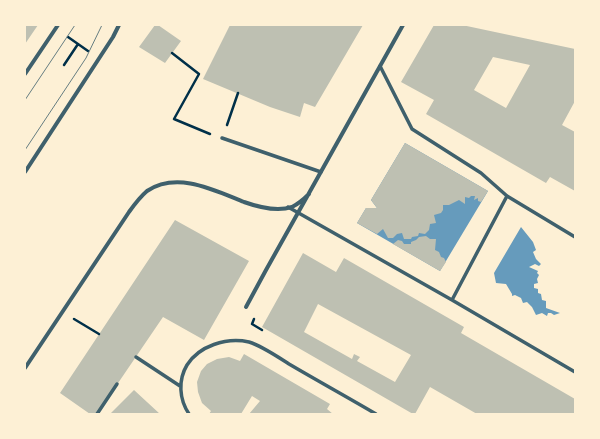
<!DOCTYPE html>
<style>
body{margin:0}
#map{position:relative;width:600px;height:439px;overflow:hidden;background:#fdf0d5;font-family:"Varela Round",sans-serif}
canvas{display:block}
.frame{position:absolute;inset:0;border:26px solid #fdf0d5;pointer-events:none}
</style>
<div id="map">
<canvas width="600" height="439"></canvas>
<div class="frame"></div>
</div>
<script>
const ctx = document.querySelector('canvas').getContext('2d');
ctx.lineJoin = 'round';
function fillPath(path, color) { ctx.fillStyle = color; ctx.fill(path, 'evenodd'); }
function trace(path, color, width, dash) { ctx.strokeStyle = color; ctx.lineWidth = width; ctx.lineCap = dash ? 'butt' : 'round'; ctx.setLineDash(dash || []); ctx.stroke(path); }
fillPath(new Path2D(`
 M405,143L488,191L440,271L357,223L366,208H377L371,200Z
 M521,227L533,242L536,250L533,252L536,259L541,264L539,266L535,264L529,267L538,271L537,273L539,275L537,279L538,283L534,284V288L538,289V293L541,294L542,300L546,301V308L560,313L554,315L551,313H548L547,316L542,313L536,315L532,307L527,302L523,303L521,298L515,295L512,296V294L506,284L496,283L494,273Z`), '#669bbc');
fillPath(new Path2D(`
 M25,25H38L25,44Z
 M155,25H158L181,41L165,63L139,47Z
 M230,25H363L315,107L304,103L300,117L270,107L203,79Z
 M434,25H462L575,49V101L562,125L575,132V191L550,177L546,183L426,114L434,100L401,82ZM493,57L530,65L506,108L474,90Z
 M405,143L488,191L481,202L478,201V198L474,200L475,196H471L469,198L465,197V204L459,200L449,205H443V210L441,213L434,215L436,223L430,224L429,230L425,234L419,233L418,236L412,237L411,239H404L402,233L397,234L393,238H388L383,229L377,234L357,223L366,208H377L371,200Z
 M175,220L249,261L204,340L163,317L97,414H90L60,393Z
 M426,236L430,239H436L435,250L439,252L441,257L444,258L446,262L440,271L393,244L398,240L402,241L404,244H411V242L416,240L419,237Z
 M303,253L336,272L344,258L464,327L461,333L575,399V414H477L430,387L415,414H413L262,327ZM318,304L411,355L395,382L357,361L360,357L354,354L352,359L304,332Z
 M244,354L330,404L327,409L333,414H249L260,401L252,396L241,414H209L211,411L202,403L198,392L197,382L201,371L207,364L217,359L229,357L240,361Z
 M134,390L160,414H110Z`), '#bec0b2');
trace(new Path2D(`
 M68,37L88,51
 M172,53L199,74L174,119L210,134
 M64,65L78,44
 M227,125L238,93
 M74,319L99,334
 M254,319L252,324L262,330`), '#003049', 2.5);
trace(new Path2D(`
 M380,66L412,129L481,173L507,196L575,237
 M222,138L321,172
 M288,207L452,300L575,372
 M452,300L507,196
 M136,357L180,386
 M97,414L117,384
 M189,414C179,399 178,380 187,365C199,346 226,337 249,342C262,346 278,357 289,364C318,381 347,397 376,414`), '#3f606c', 3.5);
trace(new Path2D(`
 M25,74L58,25
 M25,172L113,37L119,25
 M246,307L266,270L403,25
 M25,368L129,212C134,205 140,197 147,191C177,171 214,190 244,202C258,207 276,212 292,207C298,204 304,199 309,194`), '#3f606c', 4);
trace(new Path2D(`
 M25,100L75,25
 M25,150L86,58L102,25`), '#657d81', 1);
</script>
